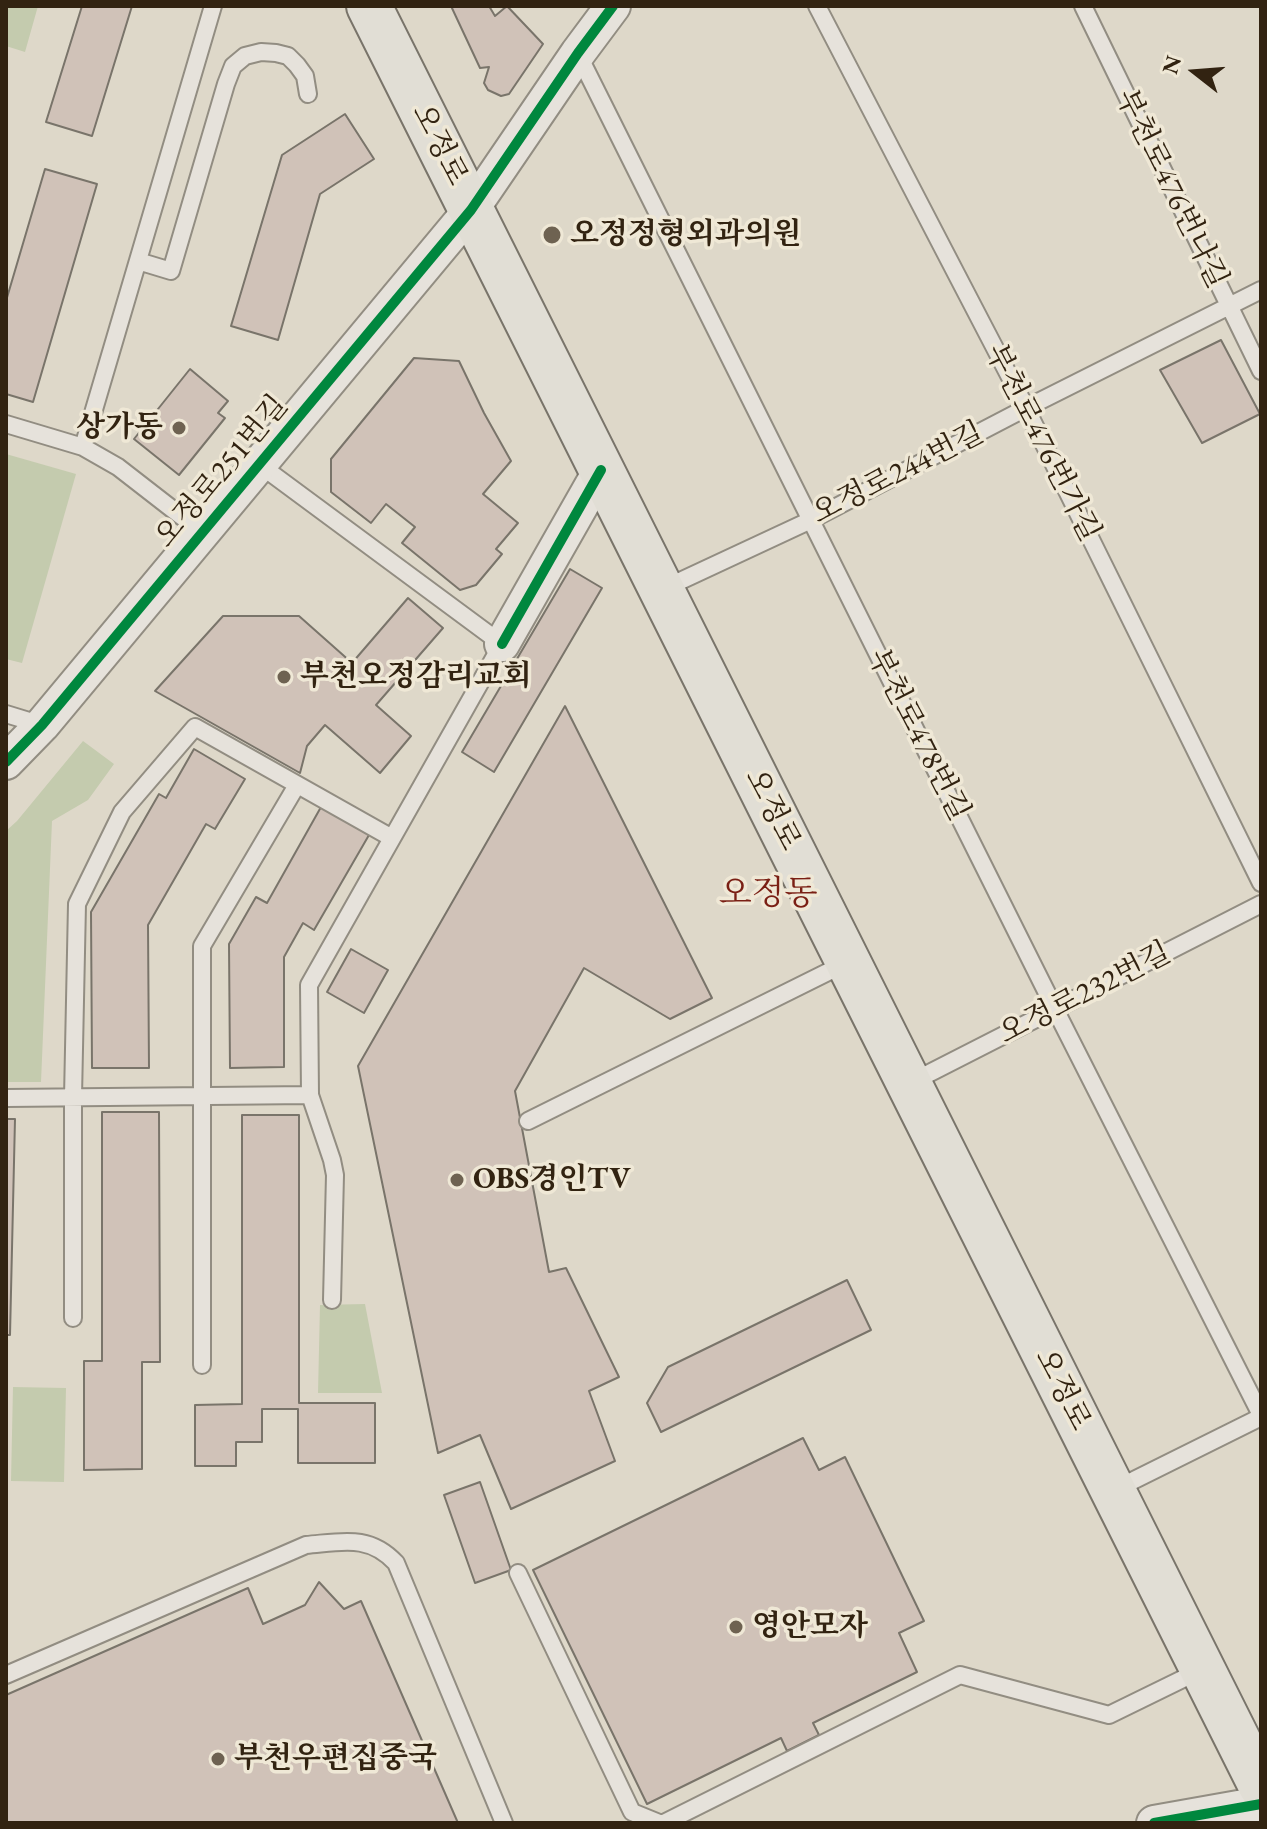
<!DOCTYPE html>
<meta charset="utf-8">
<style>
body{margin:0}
#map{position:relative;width:1267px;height:1829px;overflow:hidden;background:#ded8c9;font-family:"EB Garamond",serif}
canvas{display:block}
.frame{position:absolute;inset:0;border:8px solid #322311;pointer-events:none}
.north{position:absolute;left:1155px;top:32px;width:80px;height:80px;-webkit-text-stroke:6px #efe8d6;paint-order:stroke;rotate:287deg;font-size:22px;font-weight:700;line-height:32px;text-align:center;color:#322311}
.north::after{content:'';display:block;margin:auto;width:28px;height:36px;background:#322311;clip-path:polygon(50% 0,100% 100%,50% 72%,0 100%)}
</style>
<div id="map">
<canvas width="1267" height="1829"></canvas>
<div class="frame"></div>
<div class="north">N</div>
</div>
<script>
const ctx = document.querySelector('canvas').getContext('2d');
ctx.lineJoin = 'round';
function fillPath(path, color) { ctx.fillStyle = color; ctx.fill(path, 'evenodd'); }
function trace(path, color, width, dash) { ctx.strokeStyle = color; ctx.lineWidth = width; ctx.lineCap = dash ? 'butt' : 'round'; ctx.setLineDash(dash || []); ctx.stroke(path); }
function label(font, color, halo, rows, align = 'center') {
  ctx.font = font + ' "EB Garamond","Noto Serif KR",serif'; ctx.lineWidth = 7; ctx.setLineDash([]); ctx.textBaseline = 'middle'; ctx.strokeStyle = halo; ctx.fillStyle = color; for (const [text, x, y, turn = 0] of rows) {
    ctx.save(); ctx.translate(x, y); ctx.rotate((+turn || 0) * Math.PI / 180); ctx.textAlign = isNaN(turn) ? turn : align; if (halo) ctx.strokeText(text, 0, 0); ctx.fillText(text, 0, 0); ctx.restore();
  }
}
fillPath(new Path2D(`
 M6,6H38L25,52L6,46Z
 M6,454L76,474L22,663L6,659Z
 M83,741L114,764L88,800L52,821L41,1082H6V831L17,821Z
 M365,1304L382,1393H318L320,1305Z
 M13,1387L66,1388L64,1482L11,1481Z`), '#c4cbae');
const building = new Path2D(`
 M82,6H132L92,136L46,122Z
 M451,6H489L495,16L507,6L543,44L509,94L501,96L488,90L484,83L489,67L480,68Z
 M345,114L374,159L320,194L278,340L231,326L282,155Z
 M45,169L97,184L33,402L6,394V301Z
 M1221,340L1260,414L1202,443L1160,370Z
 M414,358L459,361L484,413L511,461L483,494L518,523L496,549L502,554L476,585L460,590L402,543L415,527L386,504L371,523L331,492V459Z
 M190,369L228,401L218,413L225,418L179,475L134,439Z
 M570,569L602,588L494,772L462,752Z
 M408,598L443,628L376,705L411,736L380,773L325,725L307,746L300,773L155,691L223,616H299L352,663Z
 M565,706L712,998L670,1019L584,968L515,1091L549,1272L566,1268L619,1377L589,1391L615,1461L511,1509L480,1435L438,1453L358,1066Z
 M194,749L245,779L215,829L206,824L148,925L149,1068H92L91,912L159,794L166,798Z
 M321,807L369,835L314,930L303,923L284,957V1067L230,1068L229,944L256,897L267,903Z
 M351,949L388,970L364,1013L327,992Z
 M102,1112H159L160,1362H142V1469L84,1470V1361H102Z
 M242,1115H299V1403H375V1463H298V1409H262V1442H236V1466H195V1405L242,1404Z
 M6,1119H15L10,1335H6Z
 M847,1280L871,1330L661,1432L647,1403L668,1367Z
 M803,1438L819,1470L845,1457L924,1621L899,1633L917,1672L813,1723L819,1735L787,1751L781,1738L647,1804L533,1570Z
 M480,1482L511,1570L475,1583L444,1495Z
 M319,1582L344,1609L361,1601L458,1823H6V1695L248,1588L263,1624L305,1605Z`);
fillPath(building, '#d0c2b8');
trace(building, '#79746a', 2);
const lane = new Path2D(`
 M817,6L1026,408L1261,883
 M1083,6L1261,371
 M578,54L1055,1009L1261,1415
 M138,261L171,271L226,84L233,66L245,56L261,52L276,53L288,56L297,65L305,76L308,94
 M6,424L83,447L118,467L203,533
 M83,447L213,6
 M663,589L811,520L1026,408L1261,290
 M6,714L42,725
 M910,1083L1261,904
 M310,1095L332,1160L335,1175L332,1300
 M6,1098L310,1095L309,985L502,644L260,465
 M528,1121L846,963
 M73,1318V1097L77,904L122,812L195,727L392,838
 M202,1365V946L297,785
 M1114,1490L1261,1417
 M518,1573L632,1812L659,1823
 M6,1675L306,1545C342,1542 369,1534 396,1563L504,1823
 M664,1823L960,1675L1109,1715L1201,1670`);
const street = new Path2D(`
 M502,644L601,470
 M6,762L42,725L471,210L578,53L613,6
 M1154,1823L1261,1804`);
const primary = new Path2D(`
 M369,6L1261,1786`);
trace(lane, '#928d82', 20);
trace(street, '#928d82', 38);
trace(primary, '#79746a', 48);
trace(lane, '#e6e2db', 16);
trace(street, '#e6e2db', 34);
trace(primary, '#e1ded5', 44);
trace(new Path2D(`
 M502,644L601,470
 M6,762L42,725L471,210L578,53L613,6
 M1154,1823L1261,1804`), '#00873e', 10);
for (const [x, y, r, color] of [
 [552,235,10,"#6e6251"],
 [179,428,8,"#6e6251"],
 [284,677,8,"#6e6251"],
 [457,1180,8,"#6e6251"],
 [736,1627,8,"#6e6251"],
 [218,1759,8,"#6e6251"]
]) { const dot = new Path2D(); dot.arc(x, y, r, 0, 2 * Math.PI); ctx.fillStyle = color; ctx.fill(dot); trace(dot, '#efe8d6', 3); }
label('30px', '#322311', '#efe8d6', [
 ["오정로",439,145,63],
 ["부천로476번나길",1171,189,64],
 ["부천로476번가길",1042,443,63],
 ["오정로251번길",222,472,-50],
 ["오정로244번길",898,474,-27],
 ["부천로478번길",918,735,63],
 ["오정로",772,810,63],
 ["오정로232번길",1085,994,-27],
 ["오정로",1062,1390,63]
]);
label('bold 30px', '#322311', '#efe8d6', [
 ["오정정형외과의원",570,235],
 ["상가동",163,428,"right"],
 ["부천오정감리교회",300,677],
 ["OBS경인TV",473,1180],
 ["영안모자",752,1627],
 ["부천우편집중국",234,1759]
], 'left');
label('34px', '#7a1f14', '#efe8d6', [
 ["오정동",768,895]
]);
</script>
